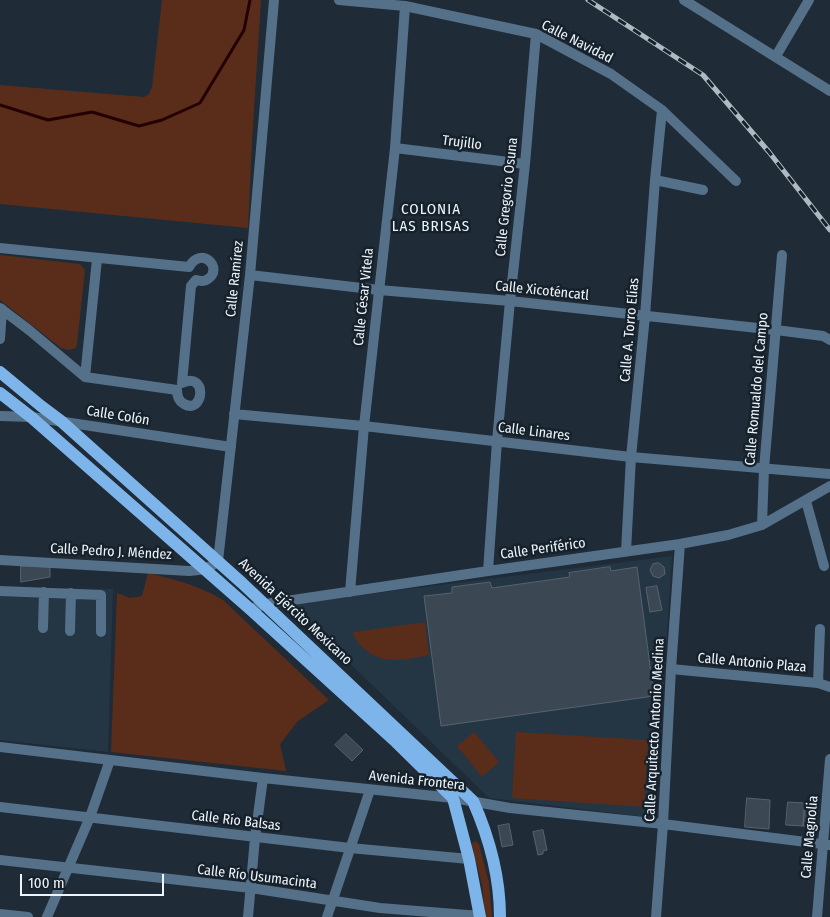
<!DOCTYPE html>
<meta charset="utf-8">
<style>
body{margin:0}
#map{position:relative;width:830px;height:917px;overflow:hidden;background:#1f2b36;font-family:"Fira Sans Condensed",sans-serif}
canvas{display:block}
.scale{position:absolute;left:20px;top:874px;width:144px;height:22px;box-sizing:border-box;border:2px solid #edf5fc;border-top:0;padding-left:6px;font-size:15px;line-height:18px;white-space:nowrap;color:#edf5fc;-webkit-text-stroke:4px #16212b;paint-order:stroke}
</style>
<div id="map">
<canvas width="830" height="917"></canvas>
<div class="scale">100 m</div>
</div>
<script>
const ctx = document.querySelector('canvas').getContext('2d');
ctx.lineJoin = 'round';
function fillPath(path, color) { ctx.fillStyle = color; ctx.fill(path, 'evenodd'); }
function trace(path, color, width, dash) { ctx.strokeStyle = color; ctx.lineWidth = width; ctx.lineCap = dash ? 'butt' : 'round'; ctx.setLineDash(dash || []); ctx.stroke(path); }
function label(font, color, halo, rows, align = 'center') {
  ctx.font = font + ' "Fira Sans Condensed",sans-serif'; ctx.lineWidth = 5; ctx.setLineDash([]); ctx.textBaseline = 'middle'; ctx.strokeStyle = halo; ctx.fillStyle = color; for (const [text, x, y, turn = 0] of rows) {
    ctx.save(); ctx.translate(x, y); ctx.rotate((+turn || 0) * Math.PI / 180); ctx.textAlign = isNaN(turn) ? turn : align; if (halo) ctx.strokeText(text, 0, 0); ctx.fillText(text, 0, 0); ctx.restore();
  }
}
fillPath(new Path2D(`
 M672,556L655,818L489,798L337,651L280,605Z
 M0,587L113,589L108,752L0,740Z`), '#243544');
fillPath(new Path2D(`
 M162,0H261L252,142L248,228L0,204V85L144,97L149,94L152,87Z
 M0,255L80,264L85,270L77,344L76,348L69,350L61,348L0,300Z
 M148,573C176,580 198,585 223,600L329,700L298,721L280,744L286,771L111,752L117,593L130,598L142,596Z
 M425,622L429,655C408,659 387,665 368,652C361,647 356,641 353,634L354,632Z
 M474,732L499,762L482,777L457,746Z
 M516,732L648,740L644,807L512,798Z
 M476,841L479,844L489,883L492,917H485L482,885L472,845V843Z`), '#5a2d1a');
trace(new Path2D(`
 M0,105L48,120L92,112L139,126L162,120L200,103L244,30L250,0`), '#240100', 3);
const building = new Path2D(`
 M659,563L664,567L665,574L659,578L653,576L650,570L653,564Z
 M21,566L50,567V577L21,582Z
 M610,567L611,571L637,567L654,696L441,726L424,596L452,593V587L490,582L492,588L570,577L569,573Z
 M657,586L662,610L650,612L646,588Z
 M346,734L363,750L352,761L335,745Z
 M747,798L770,800L769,829L745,827Z
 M788,802L805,803L803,826L786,825Z
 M805,804L818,805L817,827L803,826Z
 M509,824L513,845L502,847L498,826Z
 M543,830L547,850L543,851V854L538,855L533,832Z`);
fillPath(building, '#3b4753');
trace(building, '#56636f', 1);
trace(new Path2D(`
 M339,0L405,6L536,34L611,74L662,110L736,181
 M684,0L830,91
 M776,56L809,0
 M395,148L525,164
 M655,180L703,190
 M0,248L189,267C201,245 224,268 208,279C203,282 201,281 196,280L191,286L182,383C208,371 204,415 184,404C178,401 177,395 177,390L85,377L29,330L0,308
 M250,275L379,290L510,301L776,330L823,336L830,340
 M0,339L2,309
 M85,377L97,259
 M234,414L364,426L631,457L830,474
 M0,416L31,417L231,447
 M806,501L824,566
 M762,525L764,469L782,255
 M626,551L631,457L645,316L655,180L662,110
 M0,560L189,571C201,570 209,569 218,561L250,275L274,0
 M488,571L497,441L510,301L525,164L536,34
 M0,591L101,595V632
 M350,592L364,426L395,148L405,6
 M250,609L266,604L488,571L680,544L728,535L762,525L830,486
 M43,628L44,592
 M70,631L71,593
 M671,669L818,683L830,687
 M818,683L820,629
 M0,747L263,778L453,798L510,808L663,824L830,845
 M0,807L350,848L469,859
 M0,860L251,888L380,908L480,916
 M0,914L28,917
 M47,917L90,817L110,760
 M248,917L255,838L263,778
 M327,917L370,790
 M656,917L663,824L671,669L680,544
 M817,917L830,759`), '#557089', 10);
trace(new Path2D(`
 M0,372L41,406L61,421L242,583L473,801C489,837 500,877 500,917
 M0,393L31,417L250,609L394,740L453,798L469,859L480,917`), '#7db5ea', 12);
const rail = new Path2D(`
 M588,0L703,75L769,152L830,230`);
trace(rail, '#afb9c1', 5);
trace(rail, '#16212b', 3, [9]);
label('14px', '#edf5fc', '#16212b', [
 ["Calle Navidad",577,42,27],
 ["Trujillo",462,143,7],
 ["Calle Gregorio Osuna",507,197,-84],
 ["Calle Ramírez",235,279,-84],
 ["Calle Xicoténcatl",542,291,6],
 ["Calle César Vitela",364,297,-84],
 ["Calle A. Torro Elías",630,330,-85],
 ["Calle Romualdo del Campo",757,389,-85],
 ["Calle Colón",118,416,9],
 ["Calle Linares",534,432,7],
 ["Calle Periférico",543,549,-8],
 ["Calle Pedro J. Méndez",111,552,3],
 ["Avenida Ejército Mexicano",295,612,43],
 ["Calle Antonio Plaza",752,663,5],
 ["Calle Arquitecto Antonio Medina",655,730,-87],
 ["Avenida Frontera",417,781,6],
 ["Calle Río Balsas",236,821,7],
 ["Calle Magnolia",810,837,-85],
 ["Calle Río Usumacinta",257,877,7]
]);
ctx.letterSpacing = '1px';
label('15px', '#edf5fc', '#16212b', [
 ["COLONIA",431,210],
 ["LAS BRISAS",431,227]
]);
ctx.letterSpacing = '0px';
</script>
